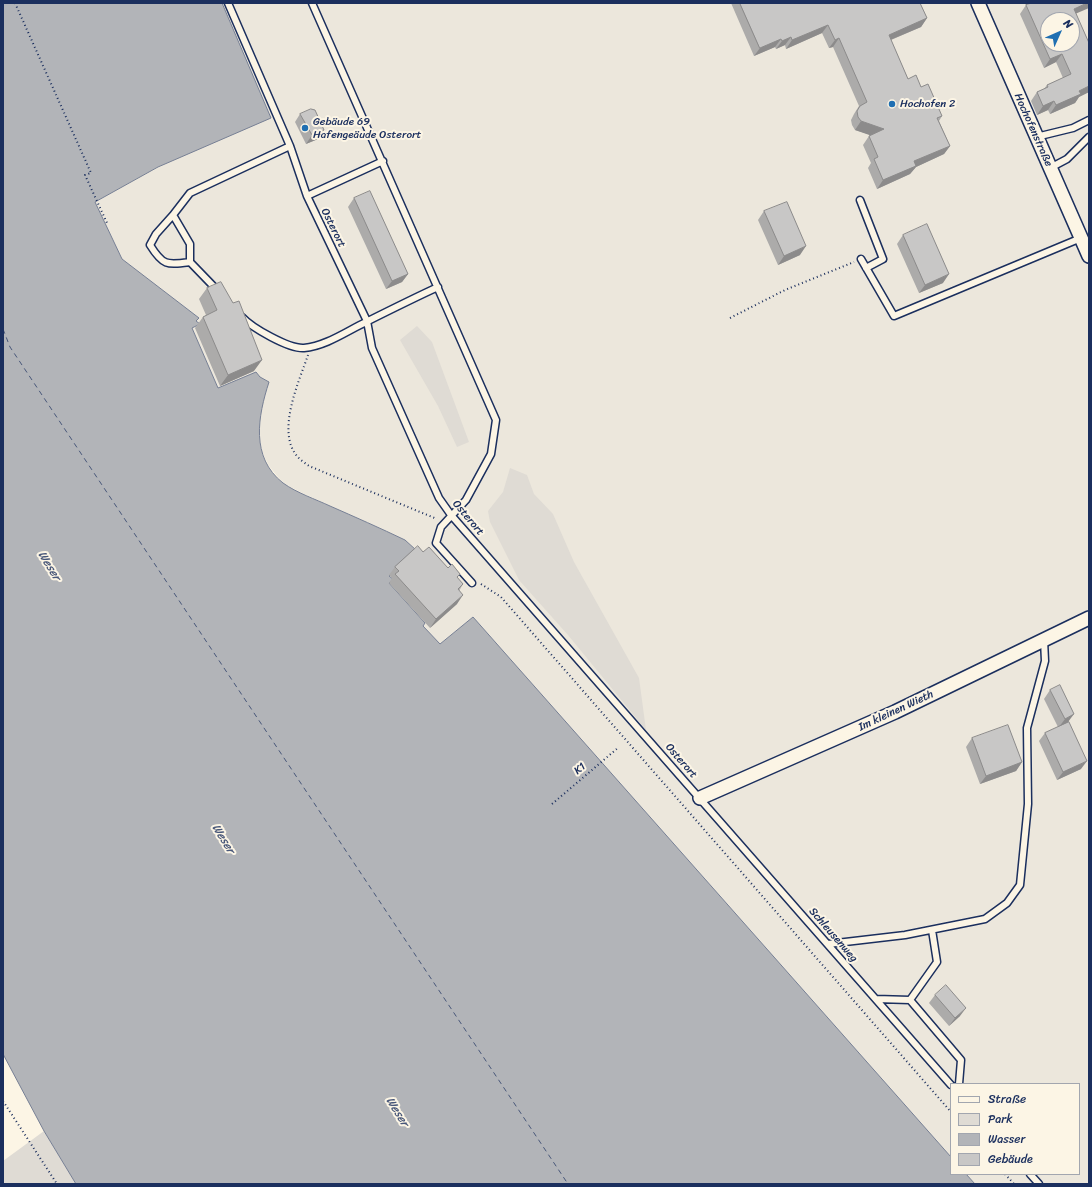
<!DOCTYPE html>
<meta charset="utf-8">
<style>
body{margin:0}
#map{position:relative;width:1092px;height:1187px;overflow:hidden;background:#fcf5e5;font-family:Sriracha,sans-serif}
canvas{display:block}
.frame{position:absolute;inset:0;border:4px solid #1b2f5e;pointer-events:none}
.legend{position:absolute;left:950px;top:1083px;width:130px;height:92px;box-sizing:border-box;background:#fcf5e5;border:1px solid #a2a6af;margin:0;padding:5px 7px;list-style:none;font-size:12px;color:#1b2f5e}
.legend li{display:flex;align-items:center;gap:8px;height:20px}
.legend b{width:20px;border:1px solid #a2a6af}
.north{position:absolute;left:1040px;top:12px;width:40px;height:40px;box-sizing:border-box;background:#fcf5e5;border:1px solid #a2a6af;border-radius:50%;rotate:45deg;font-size:11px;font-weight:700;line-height:16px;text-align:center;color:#1b2f5e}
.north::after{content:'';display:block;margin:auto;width:14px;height:18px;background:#1f6fb2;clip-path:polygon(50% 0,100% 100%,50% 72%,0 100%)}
</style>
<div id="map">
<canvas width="1092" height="1187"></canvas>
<div class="frame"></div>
<ul class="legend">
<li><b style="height:5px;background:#fcf5e5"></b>Straße</li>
<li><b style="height:11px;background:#dfdbd4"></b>Park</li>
<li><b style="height:11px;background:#b2b4b8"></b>Wasser</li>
<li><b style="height:11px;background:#c8c7c6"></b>Gebäude</li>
</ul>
<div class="north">N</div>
</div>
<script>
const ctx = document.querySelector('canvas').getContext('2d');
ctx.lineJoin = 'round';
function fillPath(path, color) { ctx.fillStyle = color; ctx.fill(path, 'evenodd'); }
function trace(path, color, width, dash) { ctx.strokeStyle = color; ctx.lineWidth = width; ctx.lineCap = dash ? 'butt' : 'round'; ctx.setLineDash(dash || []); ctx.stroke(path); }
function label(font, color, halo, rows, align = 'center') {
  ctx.font = font + ' Sriracha,sans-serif'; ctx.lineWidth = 4; ctx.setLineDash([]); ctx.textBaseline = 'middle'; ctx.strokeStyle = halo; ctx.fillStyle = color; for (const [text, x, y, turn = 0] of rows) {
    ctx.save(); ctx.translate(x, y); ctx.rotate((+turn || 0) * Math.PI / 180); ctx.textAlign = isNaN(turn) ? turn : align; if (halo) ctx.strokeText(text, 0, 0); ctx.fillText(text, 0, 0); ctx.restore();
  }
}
fillPath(new Path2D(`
 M222,3H1089V1184H975L966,1174H1079V1084H951V1157L473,617L439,644L423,626L425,623L389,583V575L416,550L405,540L300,492L283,483L269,466L261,450L259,434L261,405L269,382L260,377L256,372L218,388L192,328L199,324L196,321L199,318L122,259L95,202L267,108ZM1048,20H1072V44H1048Z`), '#ece7dc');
fillPath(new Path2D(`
 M417,326L432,342L469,442L457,447L438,406L400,340Z
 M510,468L527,475L534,494L553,514L574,562L639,678L646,730L568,635L519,580L490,522L488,511L503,492Z
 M44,1131L76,1184H3V1161Z`), '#dfdbd4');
const water = new Path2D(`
 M3,3H222L271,118L158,167L95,202L122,259L199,318L196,321L200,324L192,328L218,388L256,372L260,377L269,382C258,416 250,457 283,483C297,493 315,499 330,506C355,517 380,528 405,540L416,550L389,576L393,579L389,583L425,623L423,626L440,644L473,617L951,1157V1174H966L975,1184H76L44,1131L3,1054Z`);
fillPath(water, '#b2b4b8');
trace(water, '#767f94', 1);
trace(new Path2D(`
 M3,329L10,347L568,1184`), '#485779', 1, [5, 4]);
const service = new Path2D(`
 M228,3L290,146L307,196L367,321L372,348L439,498L451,515L951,1085
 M312,3L496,420L491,454L466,500L441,527L436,543L472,583
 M1036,137L1073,128L1089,120
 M1050,168L1067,159L1089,137
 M307,196L383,161
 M860,200L883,259L866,268
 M173,215L156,234L150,245C163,266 167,265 190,262
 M861,259L894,316L1081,238
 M218,291L190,262V244L173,215L190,193L290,146
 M242,317C252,328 289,349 304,348C326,346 347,331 366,322C390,310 414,298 438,287
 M828,944L905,935L985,919L1007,903L1020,885L1028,804L1027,728L1045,661L1044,640
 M876,999L910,1000L961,1060L959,1084
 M910,1000L937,962L932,930
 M1030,1174L1039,1184`);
const minor = new Path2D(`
 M978,3L1089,256
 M700,798L895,712L1089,618`);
trace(service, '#1b2f5e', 9);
trace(minor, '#1b2f5e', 16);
trace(new Path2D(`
 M15,3L91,173L85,175L107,223
 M730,318L785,290L854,262
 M308,355C299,382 276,431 297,456C300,460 305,463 309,466L437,519
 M481,584L501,597L951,1112
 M552,804L619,747
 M3,1101L57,1184
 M1005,1174L1014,1184`), '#1b2f5e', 2, [1, 3]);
trace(service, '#fcf5e5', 6);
trace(minor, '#fcf5e5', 13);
fillPath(new Path2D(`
 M731,3H920L927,18L921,27L891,40L908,79L921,87L942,116L939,121L950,146L944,154L916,167L910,174L877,189L868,168L871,163L863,145L869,136L871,135L855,130L852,125L851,120L854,114L859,106L833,47L829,48L822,33L786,49L785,45L776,49L775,47L754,56Z
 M1026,5L1076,14L1089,43V92L1079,97L1075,103L1050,114L1048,110L1037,115L1031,101L1037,92L1044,89L1047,85L1063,78L1056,62L1044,68L1020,14Z
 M300,114L318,139L306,144L295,122Z
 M354,198L408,274L402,282L386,289L348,207Z
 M764,211L800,255L778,265L758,220Z
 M903,235L943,283L919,293L897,244Z
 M207,288L254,371L220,386L195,328L203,317L206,315L199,299Z
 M423,552L448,568L460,574L457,578L463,584L459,591L457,604L430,628L389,583L392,578L389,575L395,567Z
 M1050,690L1069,722L1081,769L1057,780L1039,741L1045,733L1058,727L1044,699Z
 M972,738L1022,762L1016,771L980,784L966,747Z
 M935,995L960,1016L949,1026L929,1003Z`), '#acabaa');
fillPath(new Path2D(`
 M1087,3H1089V8L1068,17L1074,9Z
 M927,18L921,27L883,43L889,35Z
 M828,25L822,33L786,49L792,40Z
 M791,37L785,45L776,49L782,41Z
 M839,38L833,47L829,48L835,40Z
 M781,39L775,47L754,56L760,48Z
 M1062,54L1056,62L1044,68L1050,59Z
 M1089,86V92L1079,97L1075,103L1050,114L1056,105L1079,91Z
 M1054,101L1048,110L1037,115L1043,106Z
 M861,121L884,129L878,138L855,130Z
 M324,130L318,139L306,144L312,135Z
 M950,146L944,154L916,167L910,174L877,189L883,180L914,161Z
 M806,246L800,255L778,265L784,256Z
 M408,274L402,282L386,289L392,281Z
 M949,274L943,283L919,293L925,285Z
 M262,360L254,371L220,386L228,375Z
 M463,595L457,604L430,628L436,619Z
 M1074,714L1068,722L1059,727L1065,719Z
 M1087,761L1081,769L1057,780L1063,772Z
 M1022,762L1016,771L980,784L986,776Z
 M966,1008L960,1016L949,1026L955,1018Z`), '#8c8b8b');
const building = new Path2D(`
 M740,3H920L927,18L889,35L908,79L916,75L921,87L928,84L942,116L937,118L950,146L914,161L916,166L883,180L874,159L878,157L869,136L884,129L861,121L858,117L857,111L860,106L867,102L839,38L835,40L828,25L792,40L791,37L782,41L781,39L760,48Z
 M1032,3H1087L1074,9L1089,43V86L1079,91L1081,94L1056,105L1054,101L1043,106L1037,92L1048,87L1047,85L1071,74L1062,54L1050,59L1026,5ZM1048,20H1072V44H1048Z
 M311,109L315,110L324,130L312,135L300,114Z
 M370,191L408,274L392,281L354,198Z
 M787,202L806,246L784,256L764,211Z
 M927,224L949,274L925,285L903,235Z
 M221,282L233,303L239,301L262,360L228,375L203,317L217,310L207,288Z
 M418,546L423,552L429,547L448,568L452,564L460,574L457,577L463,584L458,589L463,595L436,619L395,574L399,571L395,567Z
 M1060,685L1074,714L1065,719L1050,690Z
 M1069,722L1087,761L1063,772L1045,733Z
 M1008,725L1022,762L986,776L972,738Z
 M946,985L966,1008L955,1018L935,995Z`);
fillPath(building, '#c8c7c6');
trace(building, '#8c8b8b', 1);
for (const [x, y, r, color] of [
 [892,104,4,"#1f6fb2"],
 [305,128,4,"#1f6fb2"]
]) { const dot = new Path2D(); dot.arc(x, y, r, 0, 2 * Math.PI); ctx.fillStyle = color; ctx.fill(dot); trace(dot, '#fcf5e5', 1.5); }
label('11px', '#1b2f5e', '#fcf5e5', [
 ["Hochofen 2",900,104],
 ["Gebäude 69",313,122],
 ["Hafengeäude Osterort",313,135]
], 'left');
label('11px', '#1b2f5e', '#fcf5e5', [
 ["Hochofenstraße",1033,130,66],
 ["Osterort",333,228,64],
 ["Osterort",468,518,50],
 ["Im kleinen Wieth",896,711,-25],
 ["Osterort",681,761,49],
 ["K1",580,769,-40],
 ["Schleusenweg",833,935,49]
]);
label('italic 12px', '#485779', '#fcf5e5', [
 ["Weser",49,566,58],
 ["Weser",223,839,58],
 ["Weser",397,1112,58]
]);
</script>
